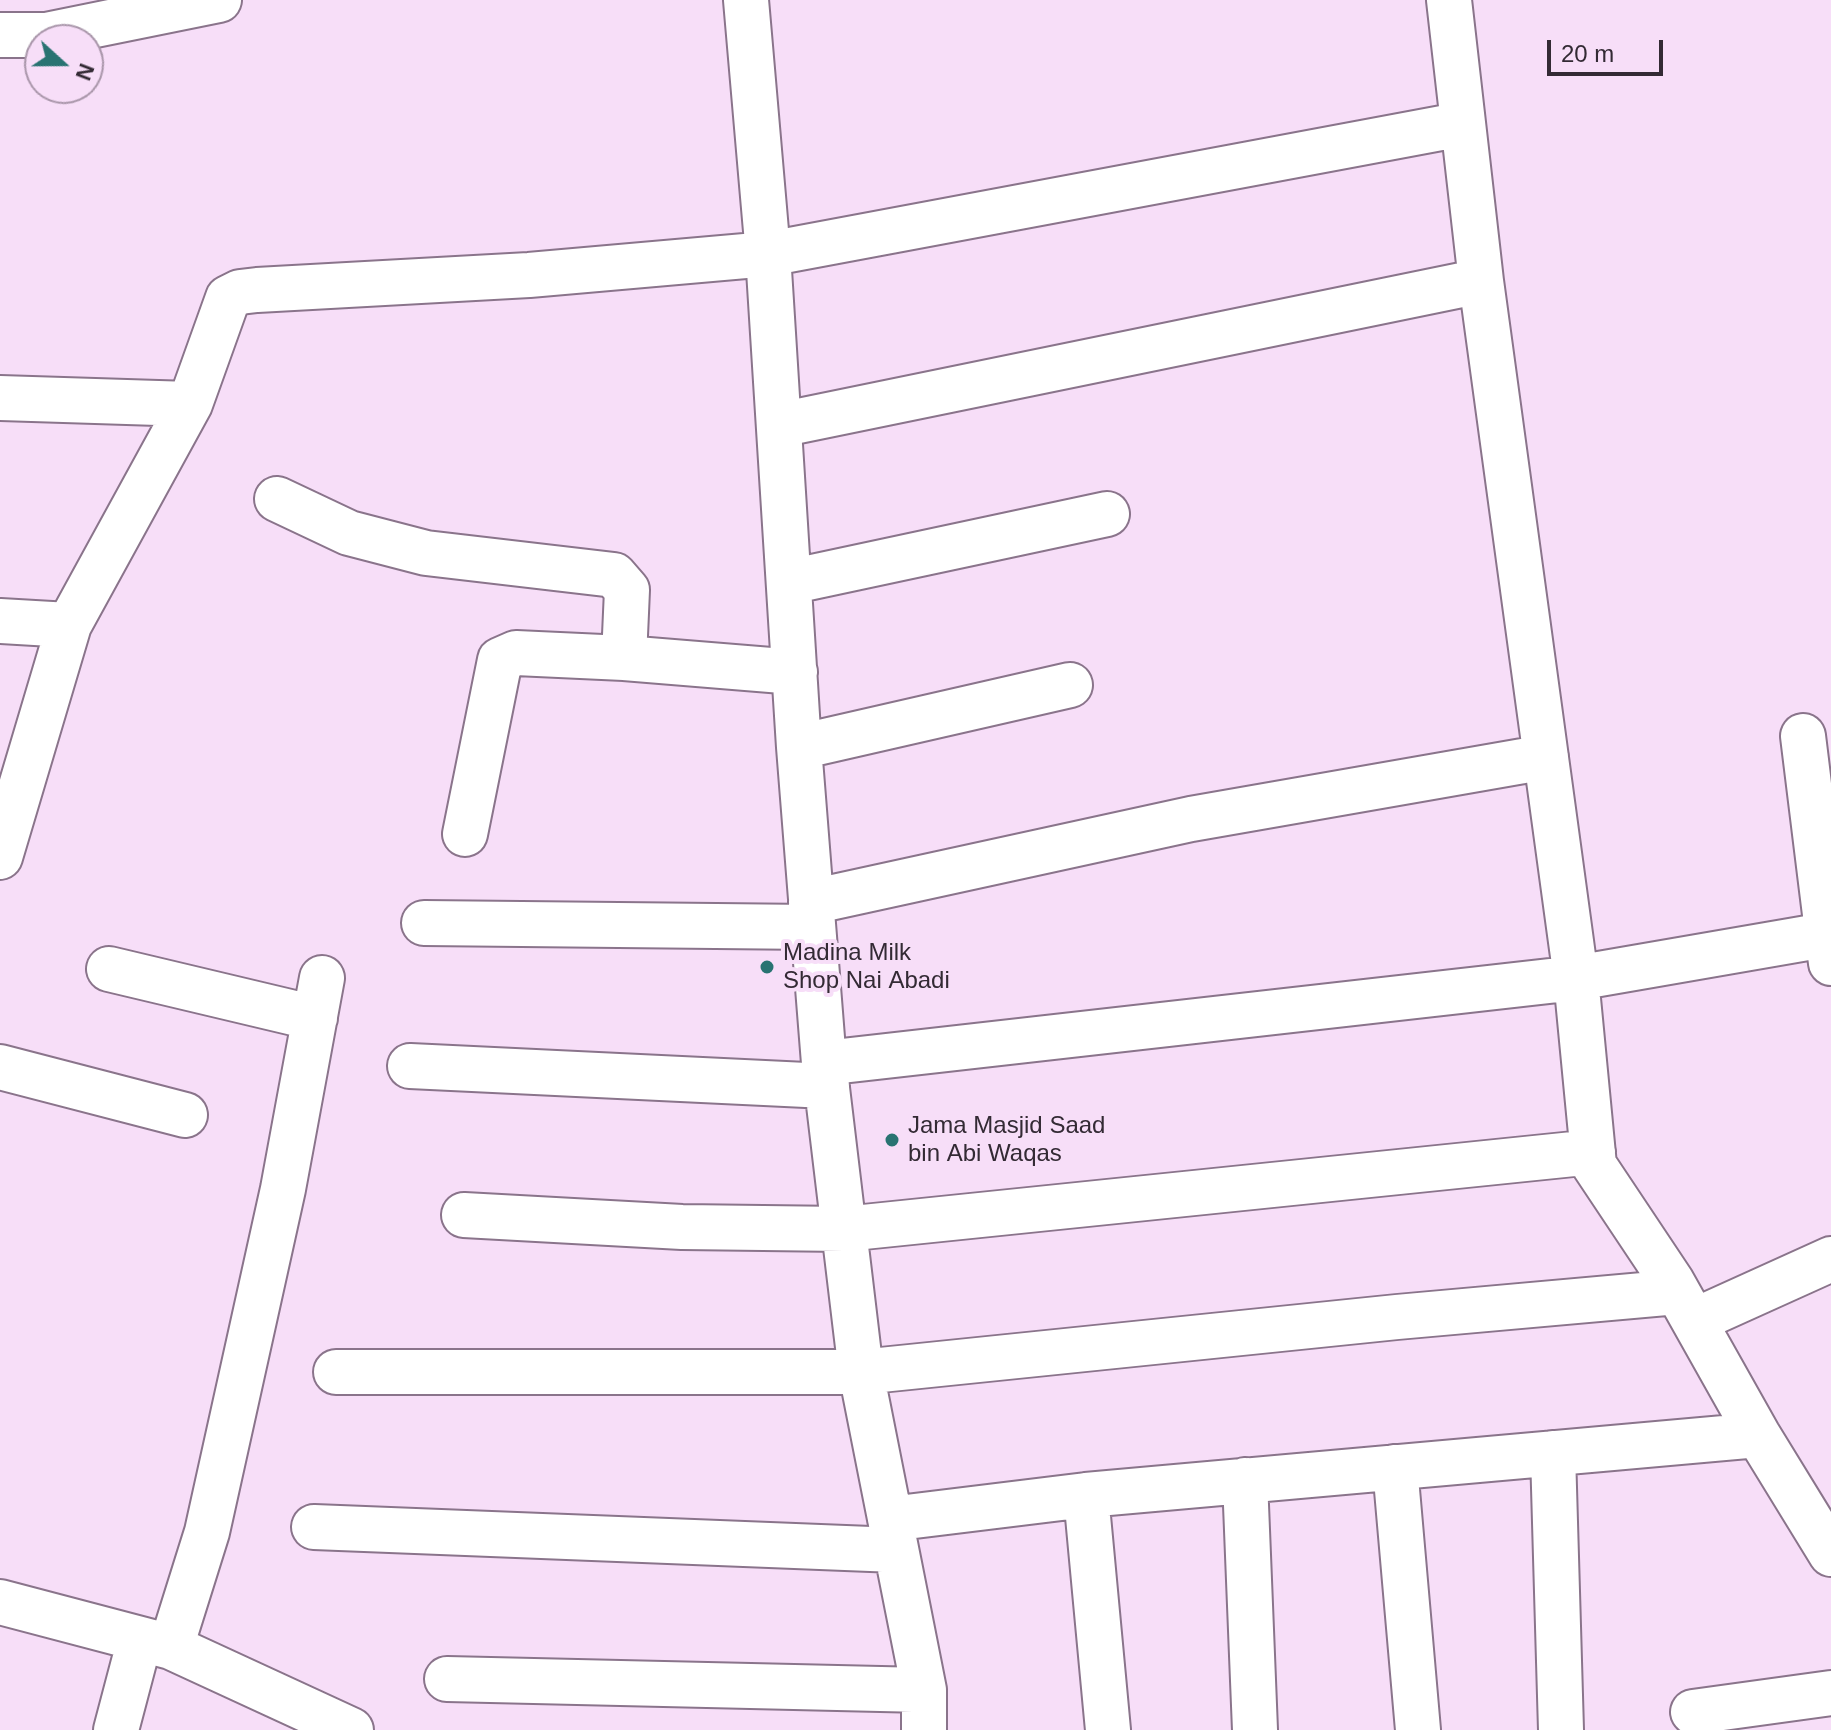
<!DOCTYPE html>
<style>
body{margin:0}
#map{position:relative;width:1831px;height:1730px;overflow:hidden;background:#f7def8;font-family:Helvetica,sans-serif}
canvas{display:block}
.north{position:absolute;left:24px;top:24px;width:80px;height:80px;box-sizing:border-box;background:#f7def8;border:2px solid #a996aa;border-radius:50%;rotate:111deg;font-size:22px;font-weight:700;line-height:32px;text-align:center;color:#332a34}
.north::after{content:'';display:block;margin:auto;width:28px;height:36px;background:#297372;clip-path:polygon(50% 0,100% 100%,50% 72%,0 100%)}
.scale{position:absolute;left:1547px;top:40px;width:116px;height:36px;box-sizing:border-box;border:4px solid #332a34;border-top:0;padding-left:10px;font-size:24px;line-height:28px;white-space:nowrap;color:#332a34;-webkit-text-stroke:6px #f7def8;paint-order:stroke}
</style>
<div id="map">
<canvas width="1831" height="1730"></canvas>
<div class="north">N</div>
<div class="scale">20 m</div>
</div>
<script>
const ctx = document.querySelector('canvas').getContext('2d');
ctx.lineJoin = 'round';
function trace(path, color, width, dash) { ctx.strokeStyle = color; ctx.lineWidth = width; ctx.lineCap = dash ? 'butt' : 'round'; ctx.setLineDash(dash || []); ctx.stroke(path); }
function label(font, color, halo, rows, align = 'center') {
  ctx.font = font + ' Helvetica,sans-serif'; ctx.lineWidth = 8; ctx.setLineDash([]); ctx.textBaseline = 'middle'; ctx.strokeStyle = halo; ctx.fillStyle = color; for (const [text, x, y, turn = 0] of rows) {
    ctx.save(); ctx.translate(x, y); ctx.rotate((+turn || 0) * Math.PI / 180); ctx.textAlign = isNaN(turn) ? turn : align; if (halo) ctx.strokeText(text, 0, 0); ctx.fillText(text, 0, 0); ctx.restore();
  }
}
const minor = new Path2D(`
 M746,0L768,254L799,747L824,1063L861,1372L924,1690V1730
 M1449,0L1481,281L1576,978L1594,1165L1672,1282L1758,1435L1831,1554
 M0,398L190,404
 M779,425L1481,281
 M277,499L349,533L426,553L614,575L627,590L624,658
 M789,582L1107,514
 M0,621L69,625
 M1803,736L1831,963
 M799,747L1070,685
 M465,834L500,660L516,653L624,658L795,672
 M0,857L69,625L190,404L228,298L240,292L257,290L529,275L768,254L1463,124
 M811,902L1191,819L1546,757
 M424,923L813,927
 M109,969L315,1018
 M824,1063L1576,978L1831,934
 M410,1066L827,1086
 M0,1067L185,1115
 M464,1215L682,1227L844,1229L1593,1152
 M1694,1321L1831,1259
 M336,1372H861L1397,1317L1677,1292
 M1553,1453L1561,1730
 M1395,1467L1418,1730
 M1245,1480L1255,1730
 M1086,1495L1108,1730
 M890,1519L1086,1495L1758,1435
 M314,1527L896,1550
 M0,1602L171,1647L351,1730
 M171,1647L207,1532L283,1189L322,978
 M447,1679L924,1690
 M1693,1712L1831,1693
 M116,1730L140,1639`);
const major = new Path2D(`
 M0,35H46L219,0`);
trace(minor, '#8a748b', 48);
trace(major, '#8a748b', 48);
trace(minor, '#fff', 44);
trace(major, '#fff', 44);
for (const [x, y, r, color] of [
 [767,967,8,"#297372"],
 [892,1140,8,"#297372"]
]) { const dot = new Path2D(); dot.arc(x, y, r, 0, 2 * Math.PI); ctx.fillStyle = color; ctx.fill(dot); trace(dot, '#f7def8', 3); }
label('24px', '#332a34', '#f7def8', [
 ["Madina Milk",783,953],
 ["Shop Nai Abadi",783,981],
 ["Jama Masjid Saad",908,1126],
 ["bin Abi Waqas",908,1154]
], 'left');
</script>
